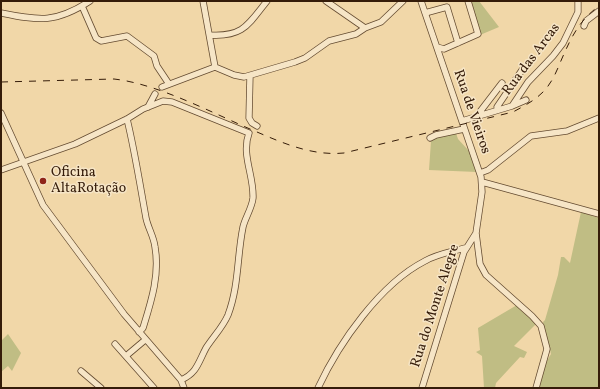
<!DOCTYPE html>
<meta charset="utf-8">
<style>
body{margin:0}
#map{position:relative;width:600px;height:389px;overflow:hidden;background:#f1d7a8;font-family:Vollkorn,serif}
canvas{display:block}
.frame{position:absolute;inset:0;border:2px solid #351c09;pointer-events:none}
</style>
<div id="map">
<canvas width="600" height="389"></canvas>
<div class="frame"></div>
</div>
<script>
const ctx = document.querySelector('canvas').getContext('2d');
ctx.lineJoin = 'round';
function fillPath(path, color) { ctx.fillStyle = color; ctx.fill(path, 'evenodd'); }
function trace(path, color, width, dash) { ctx.strokeStyle = color; ctx.lineWidth = width; ctx.lineCap = dash ? 'butt' : 'round'; ctx.setLineDash(dash || []); ctx.stroke(path); }
function label(font, color, halo, rows, align = 'center') {
  ctx.font = font + ' Vollkorn,serif'; ctx.lineWidth = 3; ctx.setLineDash([]); ctx.textBaseline = 'middle'; ctx.strokeStyle = halo; ctx.fillStyle = color; for (const [text, x, y, turn = 0] of rows) {
    ctx.save(); ctx.translate(x, y); ctx.rotate((+turn || 0) * Math.PI / 180); ctx.textAlign = isNaN(turn) ? turn : align; if (halo) ctx.strokeText(text, 0, 0); ctx.fillText(text, 0, 0); ctx.restore();
  }
}
fillPath(new Path2D(`
 M470,1H479L499,27L480,35Z
 M456,133L458,139L469,151L477,172L429,170L431,141L435,137Z
 M581,212L599,218V388H538L545,364L551,354L543,322L545,320L558,275L561,257H564L570,263Z
 M517,305L536,324L514,346L527,352L524,358L520,357L496,383L495,388H484L482,356L476,352L480,350L478,328Z
 M8,334L21,353L12,371L8,366L1,372V341Z`), '#c0bd84');
const minor = new Path2D(`
 M203,1L215,67
 M326,1L365,28
 M421,1L481,177L482,192L476,233L480,264L486,275L532,316L541,326L547,349L536,388
 M82,6L96,38L101,41L127,36L154,56L157,66L169,84
 M1,13C40,21 56,23 90,1
 M425,13L447,7L458,43
 M584,26L586,21L599,11
 M210,35C243,37 248,25 267,1
 M437,47L444,49L478,34L468,1
 M250,76L249,118L252,123L257,126
 M162,87L215,67L234,75L244,77L295,62L305,58L329,41L356,34L365,28L381,22L403,1
 M512,106L526,100
 M148,107L155,94
 M498,110L497,107L522,70
 M1,113L43,205L124,314L181,380L184,388
 M478,116L479,113L502,83
 M127,119C135,152 140,185 146,218C148,228 154,237 155,247C160,275 151,302 143,328L139,332
 M462,121L512,106L528,82L553,56L563,43L578,12V1
 M430,138L436,135L464,129
 M1,170L75,144L127,119L143,109L163,101L172,102L249,133C241,155 254,175 253,198C252,208 245,218 243,227C237,256 239,286 228,315C223,327 213,337 206,348C198,363 197,373 181,380
 M480,173L488,170L531,136L567,131L599,118
 M482,182L599,214
 M115,344L154,388
 M126,356L145,340
 M81,371L101,388
 M318,388C339,343 380,284 425,261C437,254 451,252 465,248
 M422,388L464,252L476,233`);
trace(minor, '#644b31', 7);
trace(minor, '#f6e5c6', 5.5);
trace(new Path2D(`
 M1,82L114,79C159,84 214,114 257,132C285,144 313,156 344,153L513,112C524,106 534,101 543,92C551,84 556,73 560,63C570,40 578,21 599,6`), '#351c09', 1, [7, 7]);
for (const [x, y, r, color] of [
 [43,181,4,"#8f2418"]
]) { const dot = new Path2D(); dot.arc(x, y, r, 0, 2 * Math.PI); ctx.fillStyle = color; ctx.fill(dot); trace(dot, '#f6e5c6', 1.5); }
label('14px', '#351c09', '#f6e5c6', [
 ["Rua das Arcas",532,60,-53],
 ["Rua de Vieiros",471,112,71],
 ["Rua do Monte Alegre",436,306,-72]
]);
label('14px', '#351c09', '#f6e5c6', [
 ["Oficina",51,173],
 ["AltaRotação",51,189]
], 'left');
</script>
